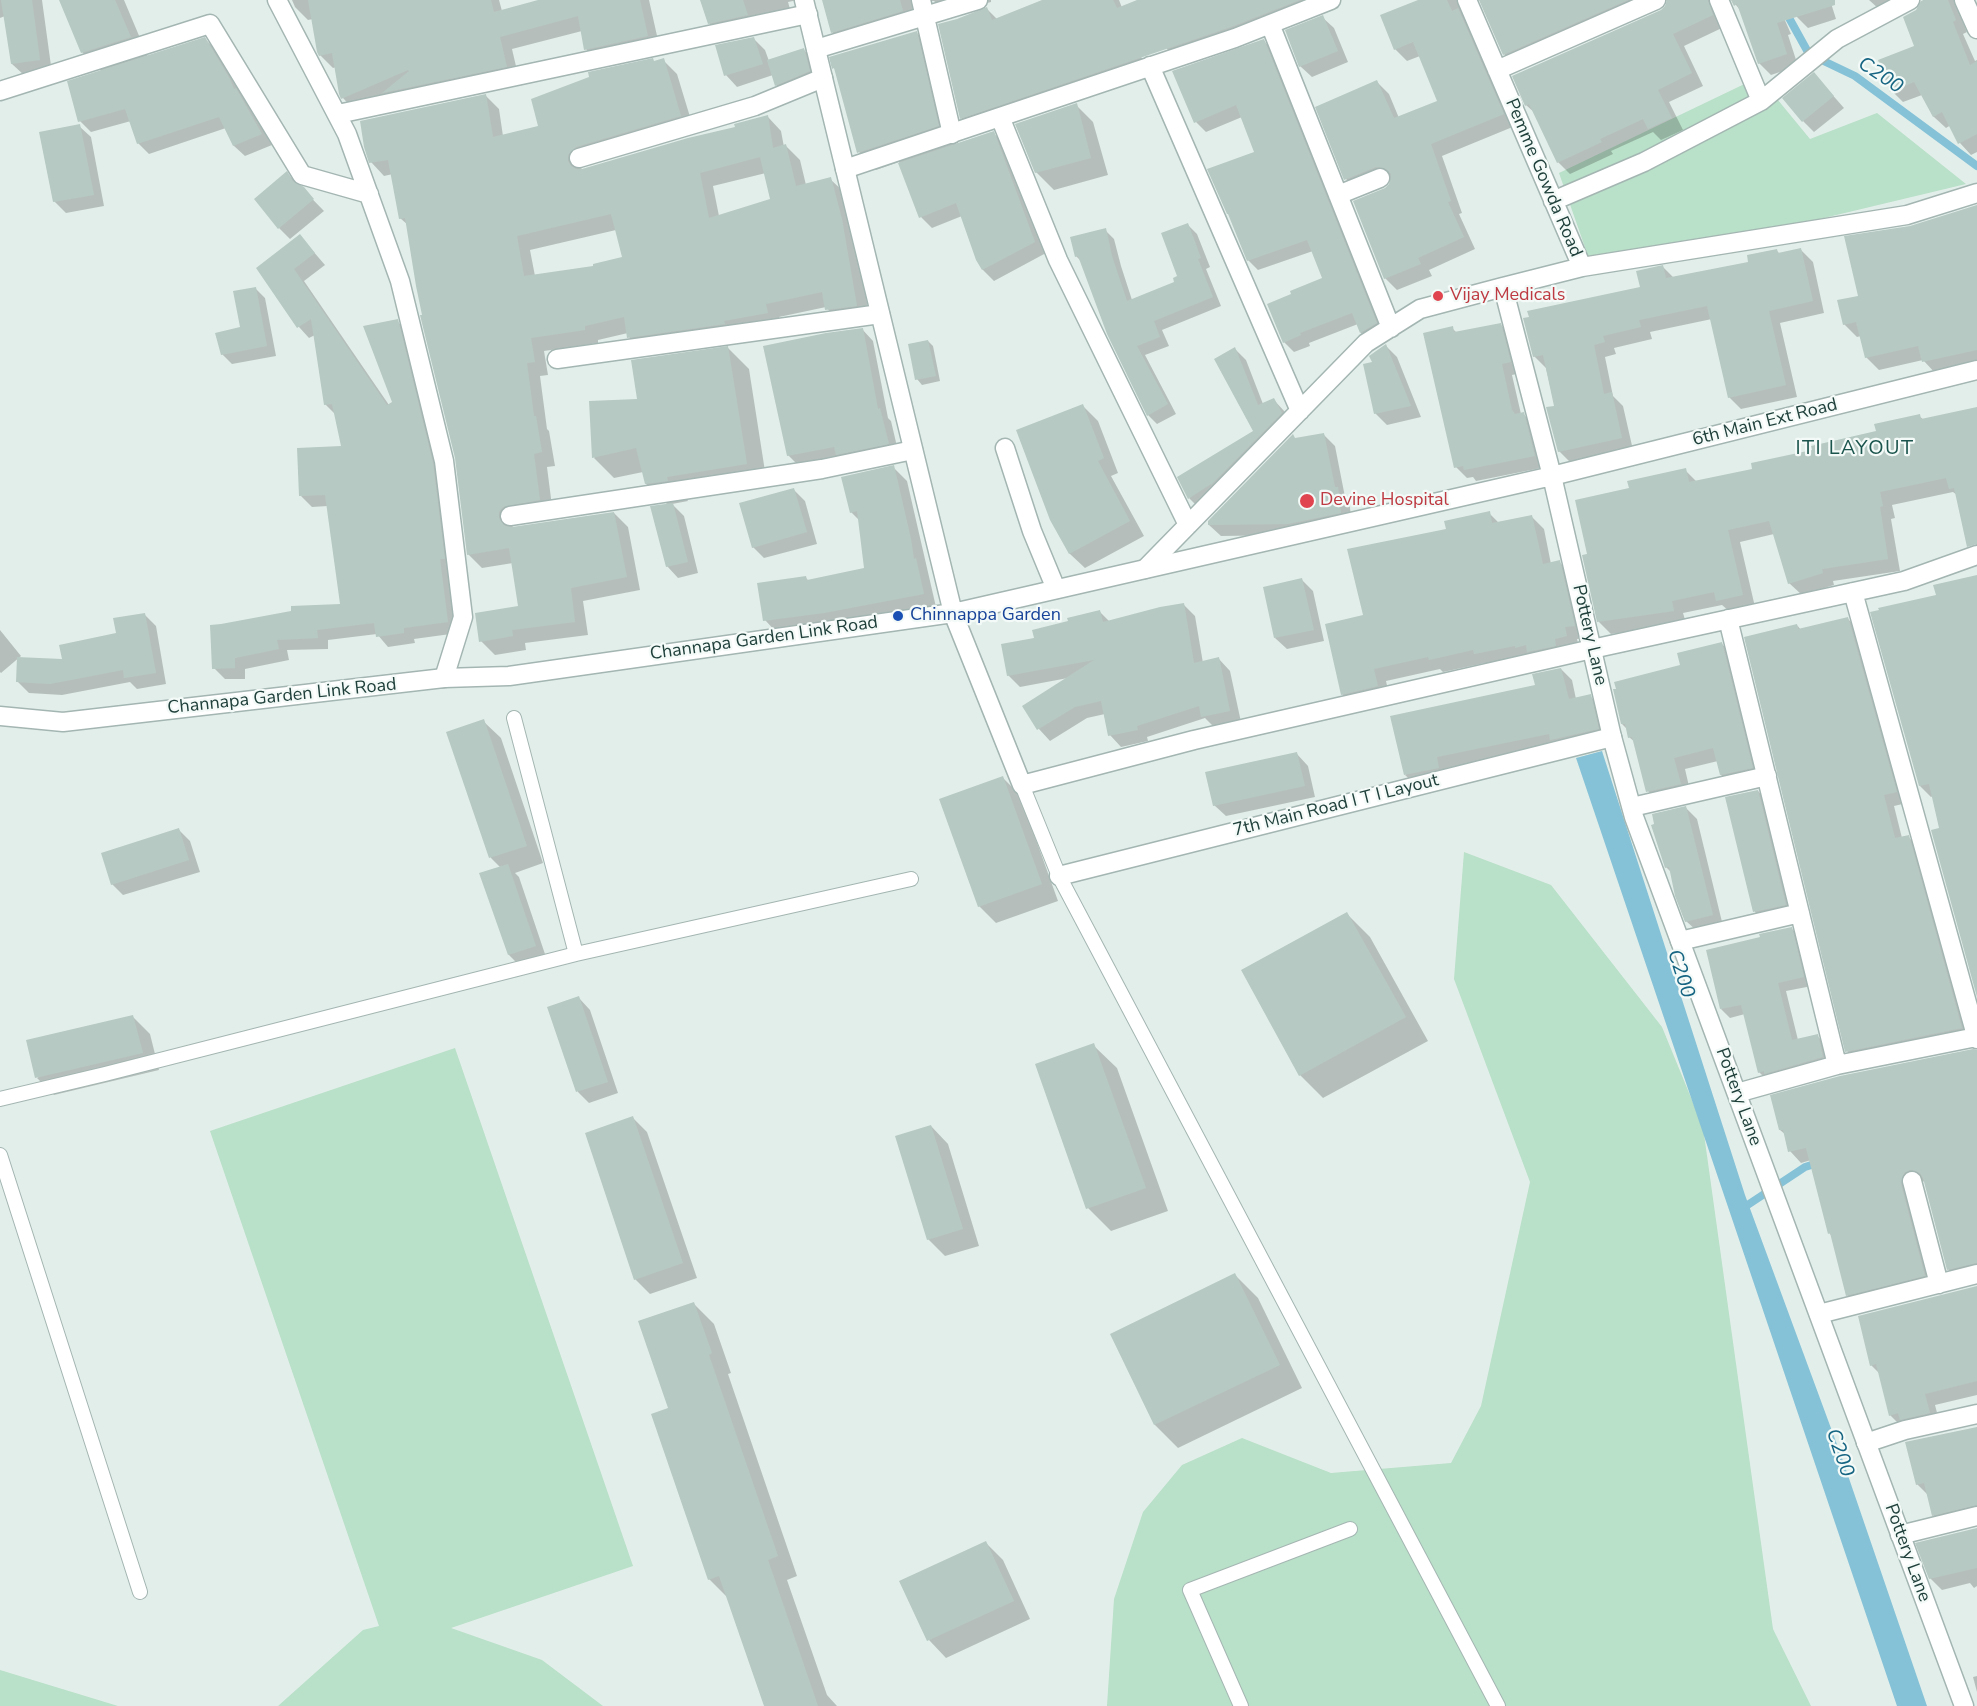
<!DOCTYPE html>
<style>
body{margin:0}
canvas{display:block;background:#e2eeea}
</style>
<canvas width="1977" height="1706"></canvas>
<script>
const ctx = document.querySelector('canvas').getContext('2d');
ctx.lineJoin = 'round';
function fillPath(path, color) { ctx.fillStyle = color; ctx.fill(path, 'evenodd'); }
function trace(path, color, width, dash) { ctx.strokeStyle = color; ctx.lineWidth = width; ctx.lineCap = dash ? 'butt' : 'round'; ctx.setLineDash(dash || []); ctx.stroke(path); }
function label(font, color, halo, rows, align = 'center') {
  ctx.font = font + ' "Nunito Sans",sans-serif'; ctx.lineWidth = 4.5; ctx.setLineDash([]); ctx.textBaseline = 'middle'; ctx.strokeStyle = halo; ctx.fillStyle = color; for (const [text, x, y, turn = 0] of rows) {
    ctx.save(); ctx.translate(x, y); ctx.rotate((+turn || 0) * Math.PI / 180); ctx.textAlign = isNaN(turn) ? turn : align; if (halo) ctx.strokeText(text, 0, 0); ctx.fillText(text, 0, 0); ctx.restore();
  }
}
fillPath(new Path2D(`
 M1759,77L1810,139L1877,113L1966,184L1594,273L1559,173Z
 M1464,852L1551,885L1662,1027L1703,1127L1773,1629L1811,1706H1107L1114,1599L1143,1512L1182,1465L1242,1438L1331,1473L1451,1463L1481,1406L1530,1182L1454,979Z
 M455,1048L633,1566L451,1628L542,1660L603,1706H278L363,1630L379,1626L210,1131Z
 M0,1670L118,1706H0Z`), '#b9e0c8');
fillPath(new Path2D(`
 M1602,751L1745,1195L1842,1458L1927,1706H1897L1576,758Z`), '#86c2d7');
fillPath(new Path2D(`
 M0,0H42L52,73L25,76L12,64L5,16L0,18Z
 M60,0H124L148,57L205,39L216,50L272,145L245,156L234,146L226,128L149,154L138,143L131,121L91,132L80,121L102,72L82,52Z
 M292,0H499L502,11L544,0H649L660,49L598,62L586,49L582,31L512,49L519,79L355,111L343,98L336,67L333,68L320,55L313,19L308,20L295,7Z
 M702,0H798L788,2L790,9L756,17L722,36L709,23Z
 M823,0H991V2L947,14L934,1H931L922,9L845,45L832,32Z
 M1046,0H1119L1146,69L972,129L961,118L982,12L987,9L997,19Z
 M1153,0H1335L1179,61L1167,49Z
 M1419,0H1776L1791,34L1788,35L1798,66L1771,75L1759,63L1740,10L1732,0L1726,1L1724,27L1684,46L1703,86L1669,102L1683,130L1661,140L1653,132L1611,151L1613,154L1570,174L1558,162L1536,114L1526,105L1661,12L1670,0L1664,1L1516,66L1504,54L1481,0L1475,1L1515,126L1442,156L1462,213L1459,214L1475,249L1429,270L1432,276L1397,290L1385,278L1386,189L1391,185V179L1358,191L1346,179L1317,108L1377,82L1389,94L1399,118L1439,101L1420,56L1407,61L1395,49Z
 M1795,0H1830L1836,19L1808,28L1797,17Z
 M1869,0H1894L1879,9Z
 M1923,0H1954L1967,32L1963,34L1975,61L1977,60V152L1971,155L1960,143L1951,125L1946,128L1934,117L1922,95L1903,102L1892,91L1916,47L1920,7Z
 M1322,17L1334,28L1348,62L1312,77L1300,66Z
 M916,32L933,49L956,145L993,133L1005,144L1046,253L994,281L983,270L978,260L962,216L932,228L921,217L899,162L876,170L859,152L837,71L834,68L831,58Z
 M754,39L765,50L769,61L804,50L815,61L820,83L787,96L776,85L773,75L737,87L726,75Z
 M1263,40L1273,50L1386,333L1371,342L1361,333L1358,324L1309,343L1310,346L1294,352L1284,342L1324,279L1313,251L1258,270L1248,260L1256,153L1242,117L1206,132L1196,122L1174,72Z
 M663,60L677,74L694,130L590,160L579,171L736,128L768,117L781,131L784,147L786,146L800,160L806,185L830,179L844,192L855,234L870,319L840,323L826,307L779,317L781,326L643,351L629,337L628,333L598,340V343L544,351L548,375L540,376L547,429L549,431L555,466L547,467L553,514L517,520L511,529L614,513L628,527L640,590L583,601L588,635L525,643L526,650L495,655L481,641L519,607L513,563L482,568L468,554L456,458L424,316L408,225L400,218L393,174L384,176L371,162L486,96L499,109L503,136L540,127L655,62ZM766,173L772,200L719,216L713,186ZM616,230L624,259L595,267L535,276L530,250Z
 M1815,75L1844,108L1814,132L1803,121Z
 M1076,105L1093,122L1108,175L1054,190L1036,172Z
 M79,126L91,137L104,206L66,213L54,201Z
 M287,173L324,211L290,239L279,228Z
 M1977,206V365L1936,374L1923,360L1879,370L1866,357L1861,336L1857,337L1844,324L1859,297L1911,227Z
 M1188,225L1197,234L1210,267L1206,269L1221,306L1162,330L1169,346L1145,355L1176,414L1157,424L1148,415L1081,261L1076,256L1105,230L1114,239L1121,266L1132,300L1176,283L1179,276Z
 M300,236L325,265L304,281L389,405L393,403L397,321L408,332L443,475L458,633L414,639L415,643L388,647L377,634L328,640V649L287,650L289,660L245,669V679H225L214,668L342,606L328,506L312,507L301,496L343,447L336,415L325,404L315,335L309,338L299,327L258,268Z
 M1776,250L1780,254L1801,250L1813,262L1824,313L1780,323L1797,397L1741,409L1729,397L1712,319L1650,332L1652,339L1614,348L1616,354L1605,357L1613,396L1623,406L1633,450L1571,463L1559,451L1555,407L1546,368L1534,356L1642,288L1663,267L1674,278L1750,263Z
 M255,288L265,298L276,356L232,364L222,354L242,329Z
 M1500,324L1512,336L1521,373L1512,375L1521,414H1523L1535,425L1546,467L1476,481L1473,477L1467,478L1456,467L1452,328L1457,333Z
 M862,329L873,341L888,418L891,421L899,455L800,467L788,455Z
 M928,341L933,346L940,381L922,385L917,379Z
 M1386,346L1397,357L1421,417L1387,425L1375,413L1374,364Z
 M728,348L749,369L767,484L686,497L688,501L672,504L684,516L698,573L678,578L667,566L668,505L646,484L643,472L614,478L594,458L639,400Z
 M1235,349L1246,360L1263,404L1274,400L1285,412L1292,425L1200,509L1189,498L1255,432Z
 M1083,406L1098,421L1118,473L1111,476L1144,536L1085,568L1070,554L1051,520Z
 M1977,409V546L1966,535L1957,495L1953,492L1892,505L1895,518L1891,519L1900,571L1833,581L1834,585L1802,595L1789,583L1774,534L1740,542L1755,607L1730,612L1722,605L1683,613L1686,623L1611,634L1599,622L1589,555L1631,489L1685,470L1697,482L1754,470L1878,433L1919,416L1924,420Z
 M1323,434L1335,446L1345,497L1349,500L1352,524L1300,535L1221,536L1209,525L1296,440Z
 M893,467L907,481L936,607L778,634L765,620L806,578L809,581L865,570L860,521L851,512Z
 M794,490L805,501L817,544L764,558L753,547Z
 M1489,513L1499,523L1531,516L1544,529L1551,564L1559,562L1572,574L1586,638L1577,639L1579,648L1488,666L1485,663L1443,672L1440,669L1386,681L1390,699L1354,707L1342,694L1364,616L1448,530Z
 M1977,576V991L1933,796L1931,797L1920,786L1937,596Z
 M1302,580L1313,591L1324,641L1287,649L1275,638Z
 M1184,605L1195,616L1203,663L1219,659L1230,671L1241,722L1214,727L1205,718L1147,737L1148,741L1121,747L1110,735L1105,714L1087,718L1050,741L1039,729L1024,706L1068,678L1020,687L1008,675L1035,639L1100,612L1110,622Z
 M144,614L156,626L166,684L137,689L130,682L62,695L29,693L18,682L118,635Z
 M1848,619L1859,630L1907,803L1894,806L1902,838L1908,837L1920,848L1973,1039L1858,1062L1847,1051L1797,625L1801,630Z
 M0,630L21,656L1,673L0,672Z
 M1722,644L1733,655L1763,779L1733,786L1721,775L1718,761L1685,769L1691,795L1659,803L1648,791L1636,743L1629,737L1627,729L1622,724L1682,667Z
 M1561,669L1572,680L1576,699L1590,696L1601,707L1608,739L1557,745L1447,768L1449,778L1416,785L1405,775Z
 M483,721L501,738L543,863L515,873L519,877L546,957L520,966L509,955L501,868L491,858L448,733Z
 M1297,754L1308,766L1315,797L1226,816L1214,805Z
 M1003,778L1020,795L1058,901L996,923L979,906Z
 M1758,791L1769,803L1797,916L1766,923L1755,912Z
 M1686,808L1697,819L1723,926L1698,932L1686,921L1671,872L1666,867Z
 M179,830L190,841L200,872L123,895L112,884Z
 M1347,914L1370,937L1428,1041L1323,1098L1300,1075Z
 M1791,928L1800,937L1812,986L1786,991L1798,1040L1817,1036L1826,1044L1831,1066L1768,1081L1759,1072L1745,1014L1730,1018L1721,1009L1761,939Z
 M579,998L590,1010L618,1093L589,1103L578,1092L549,1008Z
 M133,1017L150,1034L159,1070L54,1095L37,1078Z
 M1093,1045L1117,1068L1168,1211L1111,1231L1088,1208Z
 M1977,1051V1277L1960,1281L1948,1269L1925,1182L1922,1181L1915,1185L1936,1287L1858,1306L1847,1295L1833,1237L1829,1233L1811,1160L1801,1163L1790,1151L1786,1135L1780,1130Z
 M633,1118L647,1132L697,1278L650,1294L635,1279Z
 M931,1126L948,1144L979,1246L945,1256L928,1239Z
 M1235,1275L1258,1298L1302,1388L1178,1448L1155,1425L1112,1334Z
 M1977,1287V1395L1935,1405L1940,1424L1901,1426L1890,1415L1880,1374L1871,1365Z
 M694,1304L714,1324L731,1373L728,1374L797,1576L787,1580L827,1695L837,1706H763H765L728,1598L709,1579L669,1409Z
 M1977,1427V1518L1944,1526L1933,1515L1928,1495L1917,1484Z
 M1977,1529V1586L1974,1588L1970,1583L1942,1590L1930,1578Z
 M986,1543L1003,1560L1030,1619L946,1658L929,1640Z
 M1977,1676V1692L1973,1677Z`), '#0003');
trace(new Path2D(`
 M1782,0L1783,7L1809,54L1855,76L1977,166
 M1740,1210L1805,1167L1821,1162`), '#86c2d7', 8);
fillPath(new Path2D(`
 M1,0H32L40,60L11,64Z
 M59,0H115L131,37L81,53Z
 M308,0H491L494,12L538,0H640L648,36L584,50L578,16L500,37L507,67L382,93L409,71L408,70L341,99L339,94L332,53L319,56L317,52Z
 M700,0H743L748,15L708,24Z
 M822,0H900L903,11L831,33Z
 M1042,0H1113L1117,8L1137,0H1300L1231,27L960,119L938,24L957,19L987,7L992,20Z
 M1418,0H1447L1452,11L1458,8L1504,114L1431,144L1451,201L1448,202L1464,237L1418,258L1421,264L1384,279L1353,201L1385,188L1389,184L1391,174L1386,169L1376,167L1344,180L1315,107L1377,80L1394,118L1437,101L1413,42L1394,50L1380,15Z
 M1479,0H1628L1503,55Z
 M1667,0H1708L1713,15L1673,34L1692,73L1658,90L1672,118L1648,129L1643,119L1600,139L1602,142L1557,163L1529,104L1525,106L1512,76L1661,10L1665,6Z
 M1731,0H1835V5L1777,23L1787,54L1758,64L1737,4L1734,6Z
 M1924,0H1948L1956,20L1953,22L1970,65L1977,61V134L1958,144L1942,112L1933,117L1914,82L1890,92L1878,60L1914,46L1903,17L1916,10L1921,1Z
 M1323,15L1338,51L1299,67L1285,30Z
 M917,31L939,126L857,153L834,68L832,69L829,57Z
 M205,37L230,79L234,89L236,88L262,134L233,146L219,117L137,144L125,109L78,122L67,81Z
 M754,37L763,64L724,76L715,45Z
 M1264,39L1377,323L1360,333L1352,313L1300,333L1301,335L1283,343L1267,304L1291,294L1290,291L1322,278L1307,240L1247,261L1228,214H1227L1207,169L1254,152L1236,105L1194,123L1172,71Z
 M804,48L810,71L775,86L767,60Z
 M653,58L654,61L664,58L681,116L576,147L568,155V161L571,166L576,169H582L688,138L735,127L734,124L768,115L773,148L786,144L796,186L831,177L842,219L857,306L825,310L822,292L766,304L768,313L724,321L725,324L627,338L624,317L585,326V330L531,338L535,362L527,363L534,416H536L542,452L534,454L540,500L503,507L499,512V518L505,526L512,527L614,512L627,577L571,588L575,622L512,630L513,636L479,642L475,613L518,606L509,548L467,555L455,458L420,315H422L416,286L405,218L399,219L388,160L369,163L364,147L360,121L486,94L493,137L538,126L531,99L589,77L588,72ZM760,157L770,199L709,218L700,173ZM611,214L622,257L593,264V266L524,276L517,236Z
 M1814,72L1834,96L1802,122L1782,98Z
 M1077,103L1091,158L1035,173L1015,124Z
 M80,124L94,195L53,202L39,132Z
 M994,131L1035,242L982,270L976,260L956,203L919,218L898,163Z
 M287,171L293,181L304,187L314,199L278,229L254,199Z
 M1977,205V350L1922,362L1918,346L1865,358L1856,322L1843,325L1837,300L1858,296L1844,236L1910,226Z
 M1188,223L1201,258L1198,259L1213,297L1154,321L1160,337L1137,346L1168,404L1147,416L1107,334L1078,256L1075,257L1070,237L1106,228L1112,256L1127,301L1174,282L1173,278L1177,276L1161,233Z
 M300,234L315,253L294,269L387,405L392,402L363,326L398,319L433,463L445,559H440L448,622L404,628V633L376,637L374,623L317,630L318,638L277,640L279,649L235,658V668L212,669L210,625L221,624L291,611V606L340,604L325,495L299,496L297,448L341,446L332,404L324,405L311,319L297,328L256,268Z
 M1801,248L1813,301L1769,311L1786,385L1728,398L1707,306L1639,320L1641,327L1603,336L1605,342L1594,345L1604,394L1612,392L1622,438L1558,452L1546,407L1554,406L1543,355L1533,357L1523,318L1529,317L1527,311L1640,287L1636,271L1663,265L1666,278L1748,262L1747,255L1777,249L1778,253Z
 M256,287L267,346L221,355L215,333L240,327L233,291Z
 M1501,323L1511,362L1502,364L1512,410L1515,414L1524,412L1535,456L1464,470L1463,466L1454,468L1423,333L1453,326L1454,332Z
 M863,328L878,409L880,408L889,444L836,455L834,447L787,456L763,346L826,333Z
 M928,340L936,376L915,380L908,344Z
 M1386,344L1411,406L1374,414L1363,364L1372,362L1369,356Z
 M728,346L747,464L667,477L668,481L645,484L636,448L592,458L589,401L637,399L631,360Z
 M1235,347L1258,405L1274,398L1282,413L1211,485V484L1188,499L1177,477L1253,431L1214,359Z
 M1083,404L1104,458L1098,461L1130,521L1069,554L1050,520L1016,430Z
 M1977,407V544L1967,547L1954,488L1949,489L1946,478L1880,492L1883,506L1880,507L1888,559L1822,569L1823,573L1788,584L1769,521L1728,530L1743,595L1716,601L1714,592L1672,601L1674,611L1597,622L1582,555L1587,554L1575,500L1629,488L1627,481L1686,468L1689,482L1752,469L1751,463L1812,450L1811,446L1876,431L1874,424L1920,414L1921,419Z
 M1324,433L1335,487H1338L1341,513L1288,524L1208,525V521L1293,434L1295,438Z
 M894,465L911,539L914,559L916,558L924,594L824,613L763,621L757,583L806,576L807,580L864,568L857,511L850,513L841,477Z
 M794,488L807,532L752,548L739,503Z
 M673,503L688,562L666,567L650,506Z
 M1490,511L1492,523L1532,515L1543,564L1560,560L1575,626L1565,627L1567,636L1555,639L1556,646L1527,652L1526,645L1515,648V646L1474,654L1473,650L1429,660L1428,657L1374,669L1378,686L1341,695L1325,624L1363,615L1347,549L1446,529L1444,521Z
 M1977,575V997L1931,830L1939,828L1929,784L1919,786L1870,612L1879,610L1878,608L1936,595L1933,585Z
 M1302,578L1314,630L1274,638L1263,587Z
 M1184,603L1194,663L1219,657L1230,711L1201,717L1199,706L1137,726L1138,730L1108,736L1101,701L1075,707L1037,730L1022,706L1094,660L1007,676L1001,644L1034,638L1032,630L1068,621L1067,618L1100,610L1103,622L1160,607Z
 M145,613L156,673L124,678L123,670L50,684L16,682L17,657L62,659L59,645L116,633L113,618Z
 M1848,617L1897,792L1884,795L1895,838L1909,835L1962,1028L1845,1052L1744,637L1797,624L1798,629Z
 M1722,642L1753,768L1720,775L1713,748L1674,758L1681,784L1646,792L1632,737L1628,738L1625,724H1621L1613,689H1616L1614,682L1680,665L1677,653Z
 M1561,668L1569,699L1591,694L1599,729L1550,740L1549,734L1437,757L1439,768L1404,775L1390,716L1535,685L1532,674Z
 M484,719L527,846L489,858L446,732Z
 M1297,752L1305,786L1213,806L1205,772Z
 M1003,776L1042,884L978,907L939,799Z
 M1758,790L1786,905L1753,912L1725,797Z
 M1686,806L1713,915L1685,922L1675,896L1669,867L1665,868L1651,825L1654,824L1652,814Z
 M179,828L189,860L111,885L101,853Z
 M508,864L536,946L508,955L479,873Z
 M1347,912L1406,1017L1299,1076L1241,970Z
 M1792,927L1804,977L1778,983L1792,1040L1818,1034L1823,1057L1764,1074V1071L1758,1073L1741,1005L1720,1009L1706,950L1760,937L1759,934Z
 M579,996L608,1082L576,1092L547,1007Z
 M133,1015L143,1053L35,1078L26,1040Z
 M1094,1043L1146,1188L1086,1209L1035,1064Z
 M1973,1049L1977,1050V1263L1947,1270L1923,1178L1920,1173L1910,1170L1904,1173L1901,1184L1925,1276L1846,1296L1830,1233L1828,1234L1806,1148L1788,1152L1783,1130H1779L1770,1095L1840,1076Z
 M633,1116L683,1263L634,1280L585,1133Z
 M931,1125L963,1229L927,1240L895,1136Z
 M1235,1273L1280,1365L1154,1425L1110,1334Z
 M1977,1286V1381L1925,1394L1930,1413L1900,1420L1898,1413L1889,1416L1876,1364L1870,1366L1858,1316Z
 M694,1302L712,1353L709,1355L778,1556L768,1560L818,1706H764L719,1576L708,1580L651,1414L668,1408L638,1321Z
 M1977,1427V1505L1932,1516L1924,1483L1916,1485L1905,1442Z
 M1977,1528V1568L1929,1579L1915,1543Z
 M986,1541L1014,1601L927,1641L899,1581Z`), '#b7c9c3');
const service = new Path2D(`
 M514,718L576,954L911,879
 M1022,785L1059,876L1498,1706
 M0,1099L105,1074L576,954
 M0,1155L140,1592
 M1241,1706L1190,1590L1350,1529`);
const minor = new Path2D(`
 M277,0L347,134L400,281L444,461L463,617L444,678
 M921,0L952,134
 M1467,0L1582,267L1503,287L1552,476L1977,370
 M1719,0L1761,101
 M1964,0L1977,29
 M1270,24L1391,328
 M816,49L978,0
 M1150,66L1300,411
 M1497,70L1656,0
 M0,91L210,24L302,175L369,194
 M338,114L808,14
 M1000,117L1058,260L1188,525
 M579,158L755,106L823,78
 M845,169L1235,38L1331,0
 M1338,195L1380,178
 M1553,201L1644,162L1761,101L1837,39L1910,0
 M1582,267L1907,215L1977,193
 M557,359L880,314
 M1005,448L1032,531L1056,589
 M510,516L822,469L913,450
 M1145,569L1366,343L1420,309L1503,287
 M1853,592L1977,1039
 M953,613L1022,785L1194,740L1592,649L1904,581L1977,555
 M1728,619L1837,1065
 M1632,807L1767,776
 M1059,876L1612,737
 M1680,941L1800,913
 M1737,1093L1837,1065L1976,1037
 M1912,1181L1939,1284
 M1819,1314L1977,1274
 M1866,1443L1905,1430L1977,1414
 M1900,1535L1977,1516`);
const tertiary = new Path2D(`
 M804,0L953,613
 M0,716L63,722L444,678L509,676L953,613L1552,476L1612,737L1634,817L1964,1706`);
trace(service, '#a4b6b2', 16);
trace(minor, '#a4b6b2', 21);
trace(tertiary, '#a4b6b2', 21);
trace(service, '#fff', 14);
trace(minor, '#fff', 18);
trace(tertiary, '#fff', 18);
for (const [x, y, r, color] of [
 [1438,296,6,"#e0444e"],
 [1307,501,8,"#e0444e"],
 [898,616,6,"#1a4fb4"]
]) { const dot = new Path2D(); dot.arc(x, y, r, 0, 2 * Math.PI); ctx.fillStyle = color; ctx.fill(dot); trace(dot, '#f3faf7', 2); }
label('18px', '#20403b', '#f3faf7', [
 ["Pemme Gowda Road",1543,178,67],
 ["6th Main Ext Road",1765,423,-14],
 ["Pottery Lane",1589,635,77],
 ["Channapa Garden Link Road",764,639,-8],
 ["Channapa Garden Link Road",282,697,-6],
 ["7th Main Road I T I Layout",1336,806,-14],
 ["Pottery Lane",1738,1097,70],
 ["Pottery Lane",1907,1553,70]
]);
label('18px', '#be3a42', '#f3faf7', [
 ["Vijay Medicals",1450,296],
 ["Devine Hospital",1320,501]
], 'left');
label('18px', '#164399', '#f3faf7', [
 ["Chinnappa Garden",910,616]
], 'left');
label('italic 20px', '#156482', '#f3faf7', [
 ["C200",1880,76,34],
 ["C200",1680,974,72],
 ["C200",1839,1453,71]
]);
ctx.letterSpacing = '1.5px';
label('20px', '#1a544c', '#f3faf7', [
 ["ITI LAYOUT",1855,449]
]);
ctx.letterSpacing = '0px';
</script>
